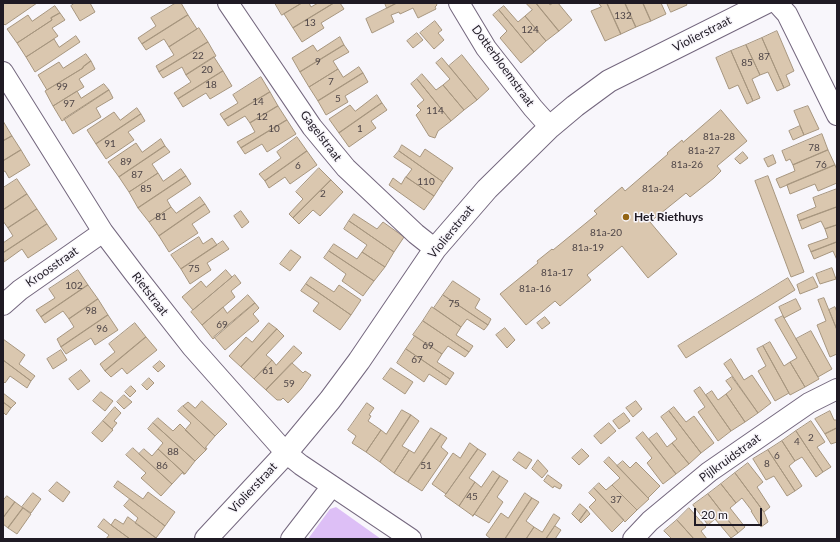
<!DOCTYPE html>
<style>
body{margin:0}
#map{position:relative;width:840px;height:542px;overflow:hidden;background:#f8f6fb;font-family:Lato,sans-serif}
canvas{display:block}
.frame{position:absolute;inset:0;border:4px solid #1f1a24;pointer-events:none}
.scale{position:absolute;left:694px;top:508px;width:68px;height:18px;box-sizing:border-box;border:2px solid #1f1a24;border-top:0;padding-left:5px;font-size:12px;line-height:14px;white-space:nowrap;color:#1f1a24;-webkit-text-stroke:3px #f8f6fb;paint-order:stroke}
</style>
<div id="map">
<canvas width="840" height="542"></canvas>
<div class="frame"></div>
<div class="scale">20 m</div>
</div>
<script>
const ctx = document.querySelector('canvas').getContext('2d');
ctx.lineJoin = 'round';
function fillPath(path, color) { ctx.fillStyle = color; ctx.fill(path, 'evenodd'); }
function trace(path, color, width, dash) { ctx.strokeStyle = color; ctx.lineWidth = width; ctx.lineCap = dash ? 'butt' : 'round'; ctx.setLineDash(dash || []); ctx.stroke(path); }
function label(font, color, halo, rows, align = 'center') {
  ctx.font = font + ' Lato,sans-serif'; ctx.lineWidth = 3; ctx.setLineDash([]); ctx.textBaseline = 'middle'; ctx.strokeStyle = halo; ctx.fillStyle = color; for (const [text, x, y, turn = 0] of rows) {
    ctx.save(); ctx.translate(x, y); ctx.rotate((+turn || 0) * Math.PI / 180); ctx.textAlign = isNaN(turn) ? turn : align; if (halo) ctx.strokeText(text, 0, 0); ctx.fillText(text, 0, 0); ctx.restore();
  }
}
fillPath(new Path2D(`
 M336,507L381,539H308L330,509Z`), '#ddbff6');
const building = new Path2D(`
 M6,3H37L5,25L3,23V5Z
 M75,3H90L95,12L80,21L71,6Z
 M176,3H181L188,15L142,44L138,38L156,26L151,18Z
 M275,3H302L282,15Z
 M302,3H309L311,7L318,3H334L293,28L284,14Z
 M334,3H340L344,9L321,23L324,28L302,42L293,28Z
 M385,3H397L387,8Z
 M397,3H436L437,5L435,7L436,9L418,18L413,8L400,14L399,12L391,15L394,22L372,33L366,19Z
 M526,3H536L559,31L546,41L525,16L532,10Z
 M536,3H549L550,5L553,3H558L572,20L559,31Z
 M599,3H607L621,34L605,41L591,11L601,7Z
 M607,3H625L636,27L621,34Z
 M625,3H643L651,21L636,27Z
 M643,3H661L666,14L651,21Z
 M667,3H686L687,5L671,12Z
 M55,6L60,13L51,18L52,20L17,43L7,29L28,15L32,21Z
 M504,6L518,22L525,16L546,41L534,52L499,10Z
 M499,10L534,52L521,63L500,38L507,31L493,15Z
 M60,13L65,20L52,28L58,36L26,57L17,43L52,20L51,18Z
 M188,15L197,29L169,47L164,39L146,50L142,44Z
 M435,21L442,30L438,33L444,40L434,49L420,33Z
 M199,28L208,42L159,72L156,66L174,55L169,47Z
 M777,31L794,71L786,75L790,85L784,88L762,38Z
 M417,33L423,40L413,48L407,41Z
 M76,36L80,42L35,72L26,57L54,39L59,47Z
 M340,37L344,45L300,72L292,58L313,45L317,51Z
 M762,38L784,88L777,91L768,72L760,75L746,45Z
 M208,42L216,56L186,75L182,67L163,78L159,72Z
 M344,45L349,52L333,61L338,69L309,87L300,72Z
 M746,45L760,75L752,79L760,98L753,101L731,51Z
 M731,51L753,101L747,104L738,85L729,89L716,58Z
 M86,54L91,61L83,67V68L47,90L38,75L59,62L63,68Z
 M462,55L489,89L477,100L449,66Z
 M214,57L223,71L178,99L174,93L191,82L186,75Z
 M442,58L477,100L464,110L443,85L450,79L436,63Z
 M91,61L95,69L79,79L84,87L53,106L45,91L83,68V67Z
 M359,67L363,73L318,101L309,87L338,69L343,77Z
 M223,71L232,86L210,99L206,93L183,107L178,99Z
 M363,73L368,82L345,96L348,102L326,115L318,101Z
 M422,74L436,90L443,85L464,110L451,121L417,79Z
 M261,77L270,92L224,120L220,114L238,103L233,95Z
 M417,79L451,121L438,131L435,138L429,136L416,115L421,110L417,106L424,100L411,84Z
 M104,84L109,90L62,121L53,106L77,91L81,98Z
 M109,90L113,98L96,108L101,117L73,134L64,119Z
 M270,92L278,106L250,123L245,116L228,126L224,120Z
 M377,95L382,103L339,133L329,119L350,105L355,111Z
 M382,103L387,110L371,121L376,128L349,147L339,133Z
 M278,106L287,120L241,148L237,142L255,132L250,123Z
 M808,106L819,129L804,135L794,111Z
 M137,108L141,114L96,144L87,130L114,112L120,120Z
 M721,110L747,141L717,166L721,171L714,178L690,197L686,193L650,222L677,254L648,278L622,246L587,275L591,280L560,306L555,301L526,325L500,294L538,263L537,261L552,249L553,250L597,214L594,211L622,187L625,191L668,154L667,153L682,140L683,142Z
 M141,114L145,121L128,132L134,140L106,159L96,144Z
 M287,120L296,134L267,152L262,144L245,154L241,148Z
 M3,121L12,136L3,141Z
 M800,126L804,135L793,140L789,131Z
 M822,134L828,150L793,165L790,159L786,161L782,151Z
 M12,136L21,150L3,161V141Z
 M297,137L307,151L265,181L259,174L281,158L277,152Z
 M161,139L165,146L119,177L108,162L136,143L142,152Z
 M402,145L420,157L425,149L453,168L443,182L399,151Z
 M165,146L170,152L152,164L158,173L129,192L119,177Z
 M21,150L30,165L9,178L5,171L3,172V161Z
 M828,150L835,165L780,188L776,179L795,171L793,165Z
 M307,151L317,165L290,184L285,177L269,188L265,181Z
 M399,151L443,182L434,196L406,177L412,169L394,157Z
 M743,152L748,158L740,164L735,159Z
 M773,155L776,163L768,167L764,159Z
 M835,165L837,170V183L818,191L815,184L790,194L787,185Z
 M319,168L331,180L293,218L289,214L303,199L296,192Z
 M181,169L186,176L138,208L129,192L158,173L163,181Z
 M186,176L191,184L167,200L171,207L149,222L138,208Z
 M768,176L804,272L791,277L755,181Z
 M406,177L434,196L424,210L389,185L393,178L401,184Z
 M17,179L27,194L3,210V188Z
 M331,180L343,192L320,216L313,210L299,224L293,218Z
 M837,189V207L799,221L797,215L816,207L813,198Z
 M27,194L37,209L8,228L3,221V210Z
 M200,197L205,204L159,236L149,222L171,207L176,213Z
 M205,204L210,212L192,224L198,233L169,252L159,236Z
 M837,207V225L825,229L821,221L802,229L799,221Z
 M37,209L47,224L3,253V243L13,236L8,228Z
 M241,211L249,222L242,228L234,216Z
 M354,214L377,229L383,222L404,237L394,252L349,221Z
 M349,221L394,252L385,267L362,252L367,245L344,229Z
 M47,224L57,239L28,258L22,249L4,262L3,253Z
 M837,225V242L811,252L808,245L828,238L825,229Z
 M199,237L203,244L212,238L217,245L181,269L171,255Z
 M223,241L229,249L207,263L211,270L190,284L181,269Z
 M837,242V260L833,251L814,259L811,252Z
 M334,244L357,259L362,252L385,267L374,281L329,251Z
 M291,250L301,257L290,271L280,264Z
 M329,251L374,281L363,296L342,281L346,274L324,258Z
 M832,268L836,279L820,284L816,274Z
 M78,270L88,285L41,317L36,310L55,298L49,289Z
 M226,270L232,277L193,310L182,297L201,281L206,287Z
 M235,275L241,283L231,291L235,297L202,325L191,312Z
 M311,277L334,292L339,285L361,300L351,315L306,284Z
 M813,277L818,287L800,294L797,285Z
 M788,278L795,290L686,358L678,346Z
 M453,281L480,299L475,308L491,319L488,325L443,295Z
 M306,284L351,315L340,330L313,311L319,303L301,291Z
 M88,285L98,299L69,319L63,311L45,323L41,317Z
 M248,295L255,303L213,339L202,325L223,307L227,313Z
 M443,295L488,325L484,330L467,319L461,327L434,308Z
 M824,298L837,330V354L830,357L817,325L826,321L818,300Z
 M98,299L108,315L61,347L57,339L74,327L69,319Z
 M796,299L801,309L784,318L779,307Z
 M255,303L259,308L253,314L259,321L225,350L214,337Z
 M432,307L461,327L456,335L473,346L469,352L423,321Z
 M835,307L837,312V330L829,310Z
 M108,315L118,330L95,345L91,338L66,354L61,347Z
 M783,316L819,379L805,387L790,362L797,358L775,320Z
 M545,317L550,323L542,329L537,323Z
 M423,321L469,352L465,357L448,346L442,354L413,335Z
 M135,323L146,337L105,371L100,364L115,352L109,344Z
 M269,323L277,329L241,367L229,356L246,337L252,342Z
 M505,328L515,340L507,348L496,335Z
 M277,329L284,336L266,355L272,360L254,379L241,367Z
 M811,331L832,369L818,377L796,339Z
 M415,336L442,354L437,362L454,373L450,379L406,349Z
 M146,337L157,350L127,374L122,368L111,377L105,371Z
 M3,339L25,355L19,364L35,376L31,381L3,360Z
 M770,342L784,366L790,362L805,387L790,395L763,346Z
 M294,346L302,353L266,390L254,379L272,360L276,365Z
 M763,346L789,393L775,401L758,371L766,366L757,349Z
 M406,349L450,379L446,385L429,374L424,382L397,363Z
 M61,350L67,360L53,369L47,359Z
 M731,359L744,380L752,375L771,403L758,413L724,364Z
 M3,360L31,381L27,388L10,376L5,383L3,381Z
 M160,361L165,366L158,372L153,367Z
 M292,363L303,373L305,371L311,375L301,389L288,403L283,398L281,400H277L266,390Z
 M391,368L413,382L405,394L383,379Z
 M81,370L90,381L78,390L69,379Z
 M732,377L758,413L745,422L726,394L732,389L726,381Z
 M149,378L154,383L147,390L142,385Z
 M131,386L136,391L130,397L125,392Z
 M700,387L731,431L718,441L698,412L705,407L694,391Z
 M712,391L718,400L726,394L745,422L731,431L706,395Z
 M101,392L113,401L105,411L93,401Z
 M3,393L16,403L11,408L3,402Z
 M124,395L132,402L124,409L117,402Z
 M202,401L227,424L215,436L183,406L188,402L195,408Z
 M636,401L642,409L633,417L626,408Z
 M3,402L11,408L6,415L3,412Z
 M367,403L374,408L369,415L371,416L368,421L381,430L366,452L352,443L356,436L348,430Z
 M183,406L215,436L205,448H207L206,450L185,430L191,423L178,411Z
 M115,407L121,413L114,421L117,423L112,429L103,421Z
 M674,407L686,422L694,416L714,443L701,453L669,411Z
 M402,410L411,415L380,462L366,452L381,430L386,434Z
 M669,411L701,453L689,464L672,443L677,439L661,417Z
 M830,411L834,420H837V428L825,434L815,419Z
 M624,413L630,421L619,429L613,421Z
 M411,415L419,421L402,446L409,450L394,473L380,462Z
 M158,418L173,431L180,424L206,450L195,461L153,423Z
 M103,421L113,430L102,442L92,433Z
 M811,421L825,442L817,447L831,467L823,472L796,431Z
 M153,423L195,461L185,474L158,449L163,443L148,429Z
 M609,423L616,431L601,444L594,436Z
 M431,428L441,434L408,482L394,473L409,450L414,453Z
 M837,428V442L831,444L825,434Z
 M796,431L823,472L816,477L802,457L795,461L782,441Z
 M643,432L676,474L663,484L647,463L652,458L636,438Z
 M657,433L667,447L672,443L689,464L676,474L649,439Z
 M441,434L447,438L441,447L448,453L422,491L408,482Z
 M782,441L795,461L789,466L802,486L795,491L768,450Z
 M470,443L478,449L446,494L432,484L453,453L460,458Z
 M133,448L172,484L161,496L141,478L146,473L126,455Z
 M144,449L152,456L158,449L185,474H183V472L172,484L139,454Z
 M478,449L486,454L469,478L475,482L459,506L445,496Z
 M582,449L589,456L579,465L572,458Z
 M768,450L795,491L787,496L774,476L766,480L753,459Z
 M519,452L532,460L526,469L513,460Z
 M609,457L649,499L637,510L612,485L620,478L604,462Z
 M538,460L548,471L542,478L532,469Z
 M623,461L630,468L636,462L660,486L648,498L617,466Z
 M748,463L763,482L757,487L770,507L764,512L735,473Z
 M493,471L500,476L473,516L459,506L475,482L481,487Z
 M735,473L764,512L768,522L761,527L751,511H752L742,498L736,503L721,484Z
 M548,475L562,485L560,489L554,486L553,488L544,481Z
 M500,476L508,481L497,497L503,502L489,523L474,514L473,516Z
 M118,481L143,499L148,492L175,512L165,526L114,487Z
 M57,482L70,492L63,502L49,491Z
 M599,483L606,490L612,485L637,510L625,522L594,488Z
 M721,484L736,503L730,508L745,527L738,533L708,494Z
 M594,488L624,520L612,532L589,507L596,500L589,493Z
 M33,493L41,499L31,513L22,507Z
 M525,493L532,498L505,539H491L486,535L501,513L508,518Z
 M708,494L738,533L731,538L715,519L708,525L693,505Z
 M7,496L15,502L3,518V501Z
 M532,498L539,502L526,521L534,527L526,539H505Z
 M130,499L165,526L156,538L135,523L138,518L124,506Z
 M15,502L23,508L8,528L3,524V518Z
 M580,504L587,510L579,521L572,514Z
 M23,508L31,514L17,534L8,528Z
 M689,508L706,527L701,531L707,539H694L677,520Z
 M587,510L590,514L581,523L579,521Z
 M554,514L560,518L546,539H526L534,527L542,532Z
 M128,517L156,538L155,539H130L111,525L115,519L123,524Z
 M104,519L111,525L130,539H106L109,535L98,527Z
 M677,520L694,539H672L664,531Z
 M555,526L561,530L555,539H546Z`);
fillPath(building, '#dac7af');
trace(building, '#a7967f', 1);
const minor = new Path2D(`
 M228,3L312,127L346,168L416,234L435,249
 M459,3L486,48L533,108L550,127
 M777,3L787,14L837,115
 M3,72L103,232L134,273L192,347L286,453L301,465L411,539
 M3,305L20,290L103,232
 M291,539L332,486
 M633,539L650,521L709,472L809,403L837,389`);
const secondary = new Path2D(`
 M206,539L286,453L330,400L359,361L435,249L487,189L550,127L575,106L609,81L765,3`);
trace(minor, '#74677e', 22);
trace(secondary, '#74677e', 24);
trace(minor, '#fff', 20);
trace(secondary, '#fff', 22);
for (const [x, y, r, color] of [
 [626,217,4,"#946514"]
]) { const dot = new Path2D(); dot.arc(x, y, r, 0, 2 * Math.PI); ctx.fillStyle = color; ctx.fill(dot); trace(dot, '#f8f6fb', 1.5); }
label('10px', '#4e4547', null, [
 ["132",623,16],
 ["13",310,23],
 ["124",530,30],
 ["22",198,56],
 ["87",764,57],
 ["9",318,62],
 ["85",747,63],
 ["20",207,70],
 ["7",331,82],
 ["18",211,85],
 ["99",62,87],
 ["5",338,99],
 ["14",258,102],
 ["97",69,104],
 ["114",435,111],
 ["12",262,117],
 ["10",274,129],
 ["1",360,129],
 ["81a-28",719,137],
 ["91",110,144],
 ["78",814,148],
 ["81a-27",704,151],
 ["89",126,162],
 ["81a-26",687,165],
 ["76",821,165],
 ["6",298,166],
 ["87",137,175],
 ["110",426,182],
 ["85",146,189],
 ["81a-24",658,189],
 ["2",323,194],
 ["81",161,217],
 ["81a-20",606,233],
 ["81a-19",588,248],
 ["75",194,269],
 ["81a-17",557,273],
 ["102",74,286],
 ["81a-16",535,289],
 ["75",454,304],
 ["98",91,311],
 ["69",222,325],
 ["96",102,329],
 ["69",428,346],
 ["67",417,360],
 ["61",268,371],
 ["59",289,384],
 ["2",811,438],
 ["4",797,442],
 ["88",173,452],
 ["6",777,456],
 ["8",767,464],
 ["86",162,466],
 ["51",426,466],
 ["45",472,497],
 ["37",616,500]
]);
label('12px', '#1f1a24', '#f8f6fb', [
 ["Violierstraat",702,34,-27],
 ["Dotterbloemstraat",503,66,54],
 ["Gagelstraat",321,136,53],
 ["Violierstraat",451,232,-51],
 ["Kroosstraat",52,267,-35],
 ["Rietstraat",150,294,52],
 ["Pijlkruidstraat",730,458,-36],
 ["Violierstraat",253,488,-47]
]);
label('bold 12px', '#1f1a24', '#f8f6fb', [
 ["Het Riethuys",634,217]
], 'left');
</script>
